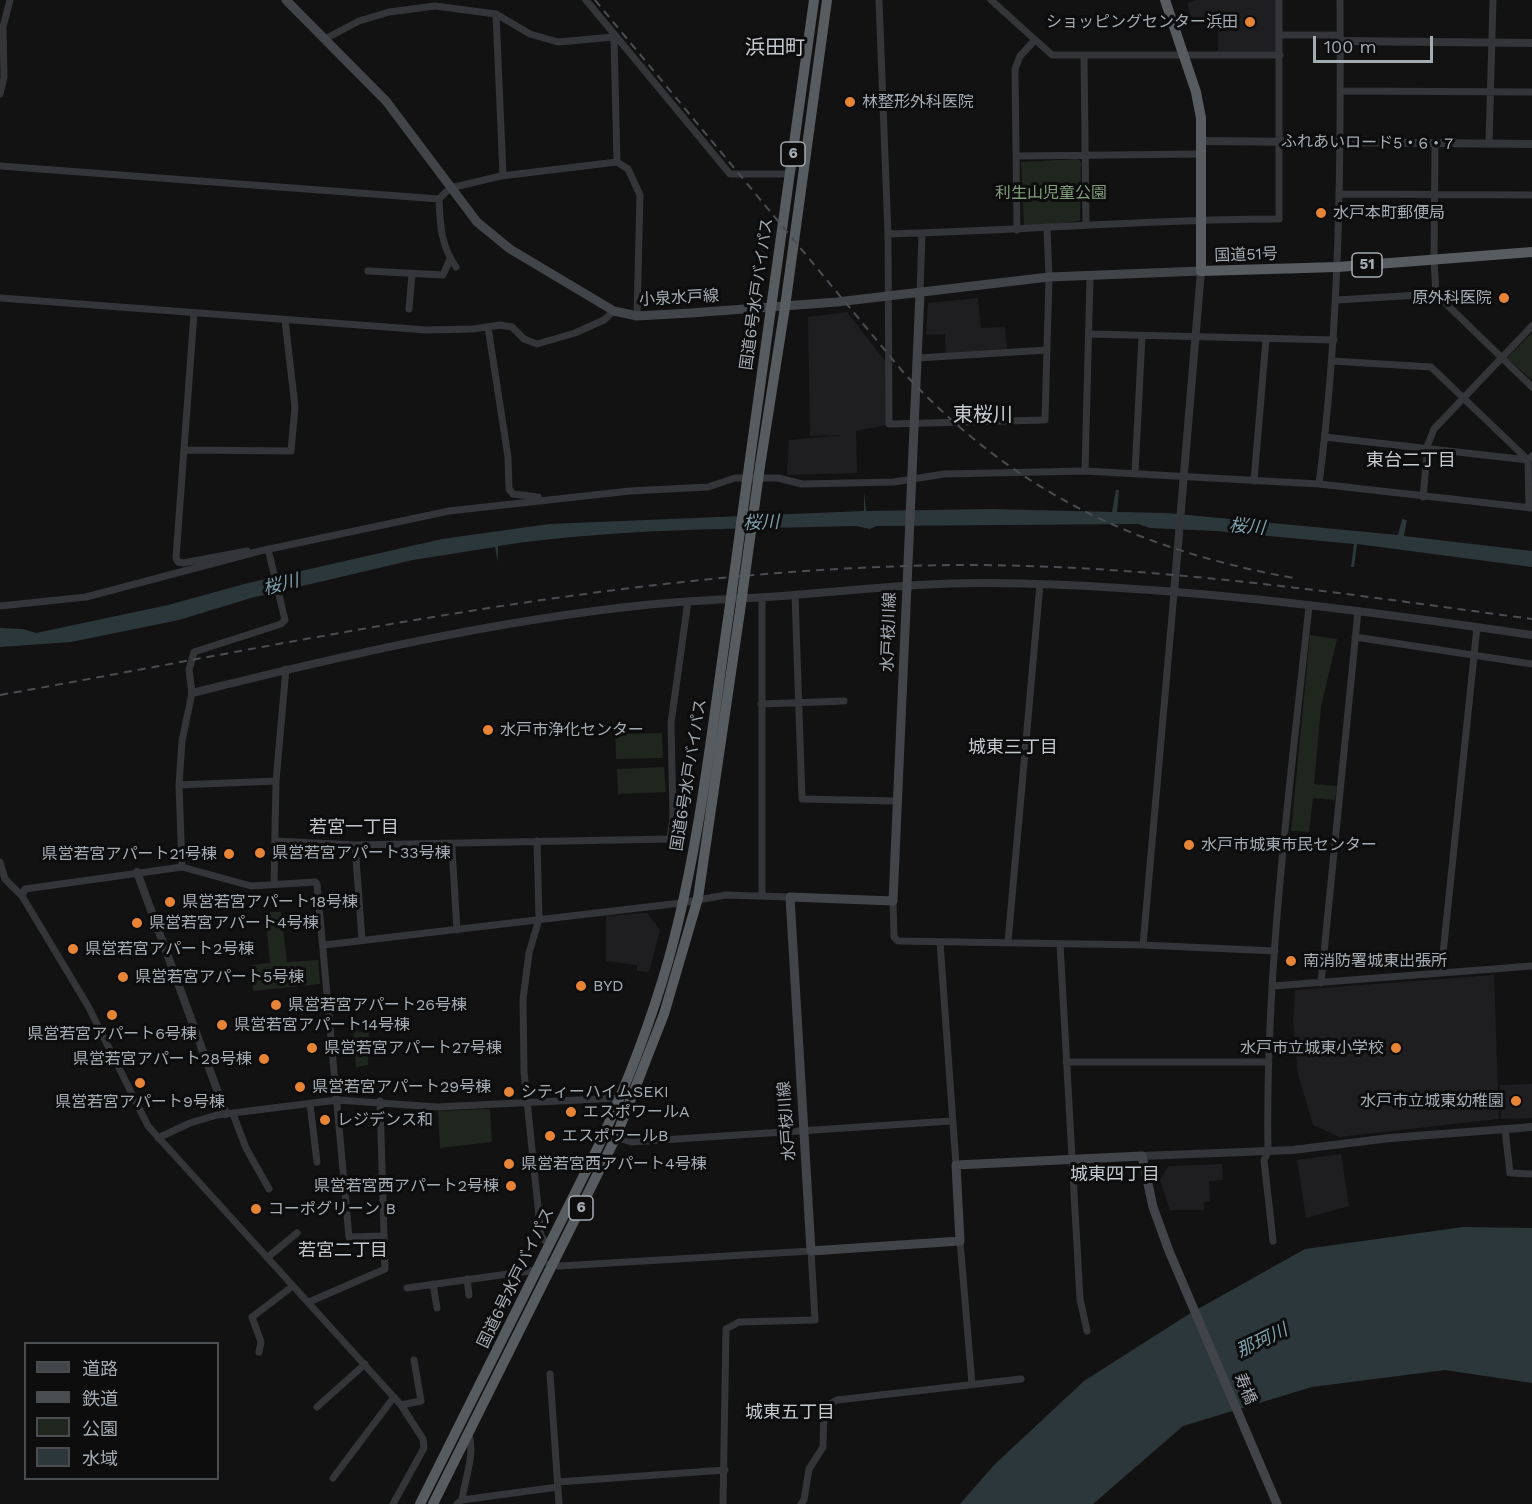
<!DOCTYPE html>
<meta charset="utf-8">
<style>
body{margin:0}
#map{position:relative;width:1532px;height:1504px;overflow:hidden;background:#121213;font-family:"Work Sans","Noto Sans JP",sans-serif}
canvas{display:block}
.legend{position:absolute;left:24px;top:1342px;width:195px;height:138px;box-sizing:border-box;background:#0d0d0e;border:2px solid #494d50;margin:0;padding:8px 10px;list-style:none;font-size:18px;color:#a4acb3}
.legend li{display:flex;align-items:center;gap:12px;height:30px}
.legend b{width:30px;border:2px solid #494d50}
.scale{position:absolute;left:1313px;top:36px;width:120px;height:27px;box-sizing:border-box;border:3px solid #a4acb3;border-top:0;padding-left:8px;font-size:18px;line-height:21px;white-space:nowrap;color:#a4acb3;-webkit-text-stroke:4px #0d0d0e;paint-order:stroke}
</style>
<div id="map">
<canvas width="1532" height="1504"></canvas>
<ul class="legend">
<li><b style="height:8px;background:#414448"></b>道路</li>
<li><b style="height:8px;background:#4a4d51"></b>鉄道</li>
<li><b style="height:16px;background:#1f261e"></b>公園</li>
<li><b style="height:16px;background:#2c373b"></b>水域</li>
</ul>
<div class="scale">100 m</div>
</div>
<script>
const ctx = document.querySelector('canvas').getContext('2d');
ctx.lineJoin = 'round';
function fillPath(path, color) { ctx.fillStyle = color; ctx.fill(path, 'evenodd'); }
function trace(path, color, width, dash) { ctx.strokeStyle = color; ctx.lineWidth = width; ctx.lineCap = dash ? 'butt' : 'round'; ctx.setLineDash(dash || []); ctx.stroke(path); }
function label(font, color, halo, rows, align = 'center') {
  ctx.font = font + ' "Work Sans","Noto Sans JP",sans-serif'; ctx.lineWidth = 6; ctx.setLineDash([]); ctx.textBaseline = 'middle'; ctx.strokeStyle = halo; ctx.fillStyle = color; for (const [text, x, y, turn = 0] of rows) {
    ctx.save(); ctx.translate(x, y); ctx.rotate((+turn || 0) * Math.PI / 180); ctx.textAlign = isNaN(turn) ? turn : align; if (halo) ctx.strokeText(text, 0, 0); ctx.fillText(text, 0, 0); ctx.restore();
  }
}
fillPath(new Path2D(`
 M1196,0H1277L1278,51H1218V25L1191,22L1188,3Z
 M978,298L981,328L1005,327L1007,349L946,353L945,334L926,335L928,303Z
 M847,312L886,362L887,425L856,431L857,473L787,475L789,440L843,435L810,436L808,317Z
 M647,913L660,930L649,972L637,971V965L606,961V916Z
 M1494,975L1499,1119L1339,1137L1313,1125L1298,1074L1293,1022L1295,990Z
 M1532,1084V1118L1501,1119L1500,1085Z
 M1341,1154L1349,1206L1306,1218L1297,1160Z
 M1222,1164L1223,1180L1209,1181L1210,1201L1204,1202V1210H1170L1160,1180L1168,1166Z`), '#1e1e20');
fillPath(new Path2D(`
 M1078,159L1081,162L1080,221L1024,227L1021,162Z
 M1532,333V380L1507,358Z
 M1310,635L1337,639L1321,707L1314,784L1337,786L1335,800L1313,798L1309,832L1291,831Z
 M662,733L663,758L616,759L615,734Z
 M664,767L666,792L618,794L617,769Z
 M265,912H281L287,962L318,960L320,984L253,991L251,965L270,963Z
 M353,1031L369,1032L368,1065L356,1067Z
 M490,1109L492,1142L440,1148L438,1111Z`), '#1f261e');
fillPath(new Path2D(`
 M1116,490H1119L1117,512L1167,513L1398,535L1402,519L1407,520L1404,536L1532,551V567L1357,544L1354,567H1351L1354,544L1216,531L1150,528L1138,524L877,526L870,529L856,526C738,529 616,528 498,546V562L495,547L413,560L251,598L179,620L71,642L0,647V628L23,629L36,633L168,605L248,583L442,539L549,524L864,511V492L866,511L992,509L1112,512Z
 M1463,1227L1532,1228V1383L1445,1370L1312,1387L1183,1426L1093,1504H960L994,1465L1084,1381L1189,1314L1305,1249Z`), '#2c373b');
trace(new Path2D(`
 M586,0L730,174H789
 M879,0L888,234L889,424L1045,420L1049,277L1047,228
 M991,0L1052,55H1280
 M496,14L503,175
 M1281,35H1340
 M325,39L359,21L389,12L435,6L496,14L530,34L558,42L614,37L617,162
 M1084,56L1086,225
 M1341,91L1532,92
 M0,94L4,77L3,27L10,0
 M1435,143L1434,260L1436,294L1532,387
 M1489,143L1493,0
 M1017,156L1201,154
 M0,166L439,199
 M1339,194L1532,195
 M1017,230L1015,69L1020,56L1034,41
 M888,234C1018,231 1148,219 1279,219V0
 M456,267C441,246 440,225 439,199L450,188L501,176L617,162L628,169L640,195L637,316
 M368,271L443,275L450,259
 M920,293L922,233
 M0,298L426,330L473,329L500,325L512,327L524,339L537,344L575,333L604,320L614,311
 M1337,300L1436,294
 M409,309L412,274
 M194,313L176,558L178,562L183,563L247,551
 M488,327L508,457L509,489L513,494L538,497
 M1090,334L1334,340
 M918,358L1047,350
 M1332,361L1431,367L1528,460L1529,508
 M1325,437L1528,460L1532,456
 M184,450L291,451L295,407L285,320
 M1085,471L1090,277
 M1135,473L1142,335
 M1254,481L1266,339
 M1319,484C1340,323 1341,162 1340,0
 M1423,497L1428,444L1434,429L1532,326
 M795,595L802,799L896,801
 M762,597V895
 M0,606L86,597L260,551L449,511L630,491L708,487L735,478H778L802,484L894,482L944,474L1085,471L1319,484L1532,508
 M1355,637L1532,664
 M761,704L844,701
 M179,785L276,781
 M275,841L355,845L670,839L673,818L671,723L688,601
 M537,841L539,919L529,953L523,999L524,1072L541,1236L549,1245
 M355,845L362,940
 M452,848L457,930
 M0,862L5,879L22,896
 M182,867L179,785L182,741L192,693L189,670L194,652L281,624L285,620L268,549
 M274,884L276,781L286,669
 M893,901L894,937L898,941L1143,945L1275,951
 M940,942L956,1165
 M1008,942L1040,584
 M1060,944L1080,1299L1087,1331
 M324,945L681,903L726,895L790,897
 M1143,945L1174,593
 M1441,973L1477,627
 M1321,983L1358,611
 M1273,986L1532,966
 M1066,1062H1268
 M310,1104L317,1162
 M233,1114L246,1148L269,1189
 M1505,1129L1510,1173L1532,1174
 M616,1137L631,1142L951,1121
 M158,1138L190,1123L217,1115L337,1100L437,1107L620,1098
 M383,1236L349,1237L317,884L315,882L251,886L182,867L25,889L22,896L88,1006L148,1126L401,1405L423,1439L424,1448L393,1504
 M960,1241L972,1384
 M1273,1241L1264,1160L1268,1152C1265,971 1290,786 1309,606
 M268,1257L297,1233
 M549,1264L560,1266L811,1251L815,1320L739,1322L726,1329L723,1504
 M467,1279L469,1295
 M433,1284L437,1308
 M407,1288L537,1270
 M309,1302L385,1269L380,1101
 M259,1352L261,1342L252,1317L293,1286
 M550,1374L559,1504
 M401,1405L421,1401L414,1360
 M317,1407L365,1364
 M333,1478L394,1397
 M558,1482L725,1470
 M462,1500C465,1478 475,1456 469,1434
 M457,1504L462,1500L558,1487
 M801,1504L804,1500L809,1469L823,1447L824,1407L837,1400L1021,1379`), '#333538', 7);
trace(new Path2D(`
 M1340,41L1532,43
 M1201,141L1532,144
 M1174,593L1201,271
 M192,693C341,656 492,621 645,605C695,600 745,599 794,595C860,590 925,582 991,583C1172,585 1354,609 1532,635
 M137,872L226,1114
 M1142,1156L1293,1150L1390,1138L1532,1127`), '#333538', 8);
trace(new Path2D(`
 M286,0L386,101L477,222L510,249L614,311L637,316L691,313L837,302L1049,277L1201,271
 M920,293L893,901L790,897L811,1251L960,1241L956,1165L1142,1156L1153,1207L1169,1251L1277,1504`), '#414448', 9);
trace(new Path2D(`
 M1165,0L1196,92L1201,118V271L1338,267L1532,252
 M749,466L814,0
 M760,466L785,307L827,0
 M420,1504L599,1145C627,1084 651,1022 669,958C700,845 712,727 729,612
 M433,1504L616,1137L664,1014L698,898L740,611`), '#575c60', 10);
trace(new Path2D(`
 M595,0L903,372C1013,491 1136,550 1294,578
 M0,695C300,642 601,575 906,566C1117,559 1324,591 1532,619`), '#4a4d51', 2, [8, 6]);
trace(new Path2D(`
 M740,611L760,466
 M729,612L749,466`), '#575c60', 10);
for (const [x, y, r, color] of [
 [1250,22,6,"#e78436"],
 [850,102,6,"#e78436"],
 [1321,213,6,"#e78436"],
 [1504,298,6,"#e78436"],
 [488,730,6,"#e78436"],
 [1189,845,6,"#e78436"],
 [260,853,6,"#e78436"],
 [229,854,6,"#e78436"],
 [170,902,6,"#e78436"],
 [137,923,6,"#e78436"],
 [73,949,6,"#e78436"],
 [1291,961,6,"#e78436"],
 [123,977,6,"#e78436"],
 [581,986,6,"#e78436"],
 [276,1005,6,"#e78436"],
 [112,1015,6,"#e78436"],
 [222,1025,6,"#e78436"],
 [312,1048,6,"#e78436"],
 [1396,1048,6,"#e78436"],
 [264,1059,6,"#e78436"],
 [140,1083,6,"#e78436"],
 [300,1087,6,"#e78436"],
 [509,1092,6,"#e78436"],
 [1516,1101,6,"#e78436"],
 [571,1112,6,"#e78436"],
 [325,1120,6,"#e78436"],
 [550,1136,6,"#e78436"],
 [509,1164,6,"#e78436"],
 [511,1186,6,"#e78436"],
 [256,1209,6,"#e78436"]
]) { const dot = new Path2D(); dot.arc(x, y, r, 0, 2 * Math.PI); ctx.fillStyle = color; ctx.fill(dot); trace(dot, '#0d0d0e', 2); }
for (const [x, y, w] of [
 [793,154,24],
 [1367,265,30],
 [581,1208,24]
]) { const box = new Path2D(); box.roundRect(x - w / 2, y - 12, w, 24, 4.5); ctx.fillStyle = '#0d0d0e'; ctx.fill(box); trace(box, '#a4acb3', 1.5); }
label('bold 15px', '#a4acb3', null, [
 ["6",793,154],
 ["51",1367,265],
 ["6",581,1208]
]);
label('16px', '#a4acb3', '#0d0d0e', [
 ["ショッピングセンター浜田",1238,22,"right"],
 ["林整形外科医院",862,102],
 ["水戸本町郵便局",1333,213],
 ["原外科医院",1492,298,"right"],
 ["水戸市浄化センター",500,730],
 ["水戸市城東市民センター",1201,845],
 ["県営若宮アパート33号棟",272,853],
 ["県営若宮アパート21号棟",217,854,"right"],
 ["県営若宮アパート18号棟",182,902],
 ["県営若宮アパート4号棟",149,923],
 ["県営若宮アパート2号棟",85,949],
 ["南消防署城東出張所",1303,961],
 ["県営若宮アパート5号棟",135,977],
 ["BYD",593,986],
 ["県営若宮アパート26号棟",288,1005],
 ["県営若宮アパート14号棟",234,1025],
 ["県営若宮アパート6号棟",112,1034,"center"],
 ["県営若宮アパート27号棟",324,1048],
 ["水戸市立城東小学校",1384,1048,"right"],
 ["県営若宮アパート28号棟",252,1059,"right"],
 ["県営若宮アパート29号棟",312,1087],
 ["シティーハイムSEKI",521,1092],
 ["水戸市立城東幼稚園",1504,1101,"right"],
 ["県営若宮アパート9号棟",140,1102,"center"],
 ["エスポワールA",583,1112],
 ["レジデンス和",337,1120],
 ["エスポワールB",562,1136],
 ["県営若宮西アパート4号棟",521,1164],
 ["県営若宮西アパート2号棟",499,1186,"right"],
 ["コーポグリーン B",268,1209]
], 'left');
label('16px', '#a4acb3', '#0d0d0e', [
 ["ふれあいロード5・6・7",1367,143,1],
 ["国道51号",1246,255,-2],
 ["国道6号水戸バイパス",757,294,-82],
 ["小泉水戸線",679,298,-3],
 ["水戸枝川線",889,632,-88],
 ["国道6号水戸バイパス",689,775,-81],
 ["水戸枝川線",787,1121,-94],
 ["国道6号水戸バイパス",516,1278,-64],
 ["寿橋",1245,1389,67]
]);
label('16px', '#819d7c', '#0d0d0e', [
 ["利生山児童公園",1051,193]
]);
label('18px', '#c5cacf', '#0d0d0e', [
 ["東台二丁目",1411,461],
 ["城東三丁目",1013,748],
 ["若宮一丁目",354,828],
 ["城東四丁目",1115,1175],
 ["若宮二丁目",343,1251],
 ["城東五丁目",790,1413]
]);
label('italic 18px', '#7ca1ad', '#0d0d0e', [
 ["桜川",761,523,-2],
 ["桜川",1247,527,5],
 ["桜川",281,585,-14],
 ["那珂川",1262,1341,-26]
]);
label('20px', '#c5cacf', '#0d0d0e', [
 ["浜田町",775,48],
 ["東桜川",983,415]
]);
</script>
